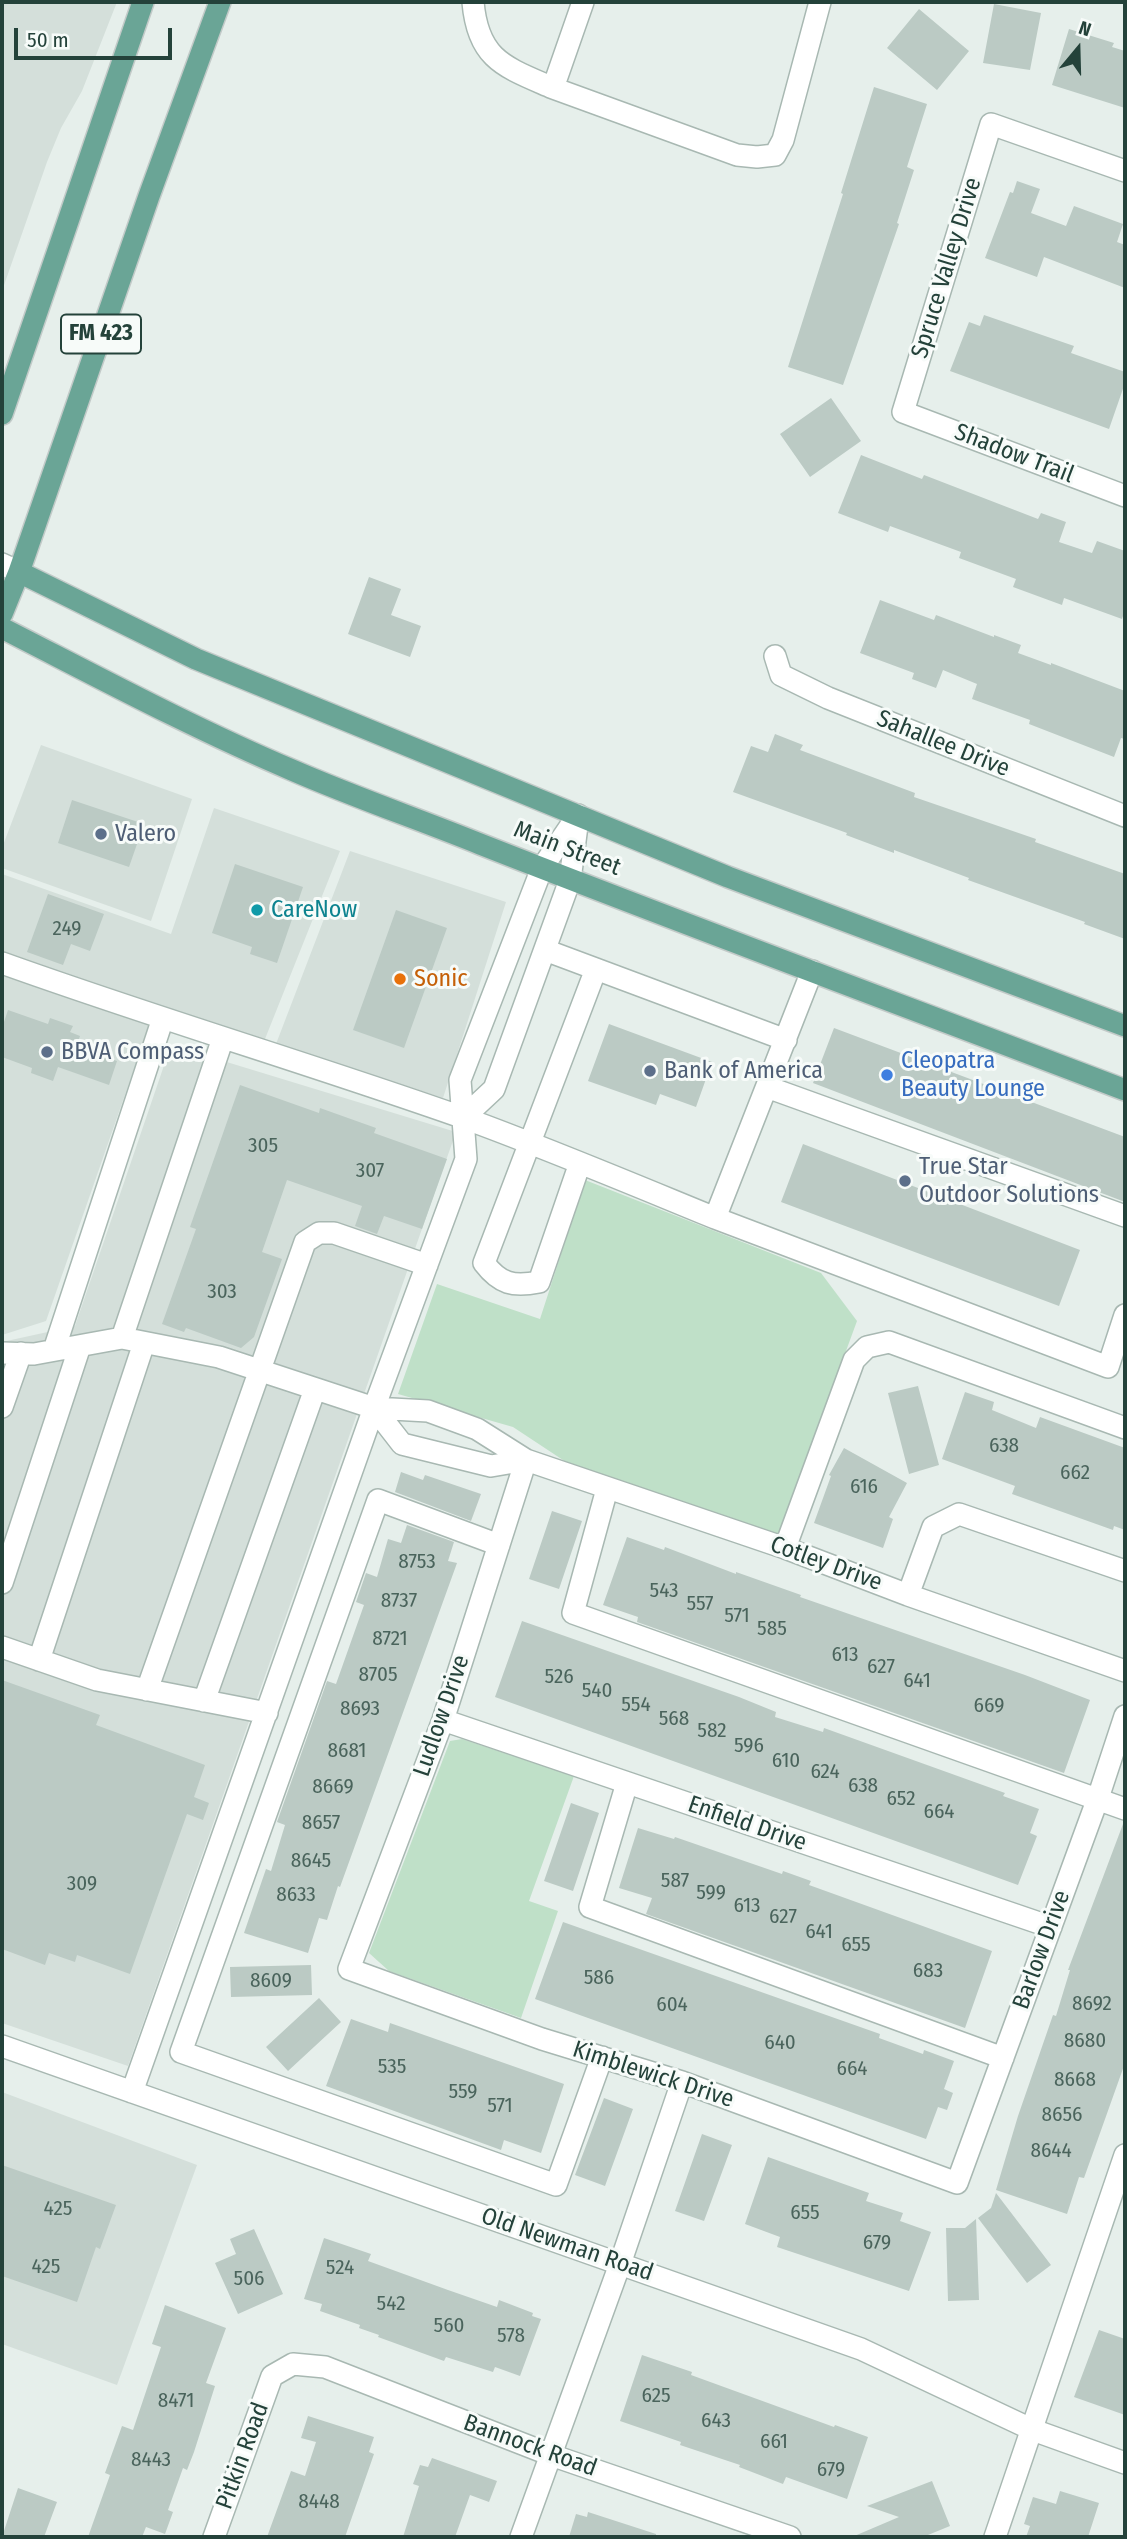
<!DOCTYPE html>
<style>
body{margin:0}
#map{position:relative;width:1127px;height:2539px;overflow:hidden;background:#e6efeb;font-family:"Fira Sans Condensed",sans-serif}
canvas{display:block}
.frame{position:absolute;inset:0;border:4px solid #24423a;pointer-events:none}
.north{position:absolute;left:1043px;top:14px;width:70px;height:70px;-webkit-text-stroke:5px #f7fbf9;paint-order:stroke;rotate:19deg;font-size:19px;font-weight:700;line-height:28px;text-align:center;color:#24423a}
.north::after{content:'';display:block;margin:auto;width:24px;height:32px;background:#24423a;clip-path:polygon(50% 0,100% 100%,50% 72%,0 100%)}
.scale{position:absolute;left:14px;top:28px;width:158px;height:32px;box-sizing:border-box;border:4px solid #24423a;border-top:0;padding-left:9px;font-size:21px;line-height:24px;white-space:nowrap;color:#24423a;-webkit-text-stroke:5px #f7fbf9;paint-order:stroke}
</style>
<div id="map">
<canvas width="1127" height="2539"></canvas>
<div class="frame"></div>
<div class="north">N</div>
<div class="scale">50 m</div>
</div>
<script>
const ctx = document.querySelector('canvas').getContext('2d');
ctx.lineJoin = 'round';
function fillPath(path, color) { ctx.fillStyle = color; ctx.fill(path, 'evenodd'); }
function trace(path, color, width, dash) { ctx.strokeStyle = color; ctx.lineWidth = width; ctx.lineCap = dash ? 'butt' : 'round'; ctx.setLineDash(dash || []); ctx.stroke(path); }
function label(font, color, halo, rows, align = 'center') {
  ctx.font = font + ' "Fira Sans Condensed",sans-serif'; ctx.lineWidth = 6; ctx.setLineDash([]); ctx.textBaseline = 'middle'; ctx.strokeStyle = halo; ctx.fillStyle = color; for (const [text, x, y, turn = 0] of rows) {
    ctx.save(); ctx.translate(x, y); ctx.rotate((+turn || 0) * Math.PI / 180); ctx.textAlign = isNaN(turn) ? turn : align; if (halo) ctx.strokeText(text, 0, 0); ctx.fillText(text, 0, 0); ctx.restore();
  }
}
fillPath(new Path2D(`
 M2,2H117L82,91L61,128L47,162L2,291Z
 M41,745L192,799L151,921L2,868V848Z
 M214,808L340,851L263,1044L156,1006L46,1321L2,1335V874L171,934Z
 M350,851L506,902L443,1098L276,1044Z
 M171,1045L456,1132L128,2066L2,2023V1342L75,1326Z
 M2,2092L197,2165L117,2385L2,2344Z`), '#d4dfda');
fillPath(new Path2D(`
 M585,1180L821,1273L857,1321L778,1536L566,1462L513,1427L398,1394L437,1284L540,1319Z
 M462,1739L574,1776L529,1901L558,1911L521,2018L389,1971L369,1953L450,1741Z`), '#bfe0c8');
fillPath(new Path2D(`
 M994,4L1041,13L1030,70L983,63Z
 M919,9L969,51L937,90L887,48Z
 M1069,29L1114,43L1112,47L1125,51V108L1052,85Z
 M874,87L927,104L907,167L914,170L897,223L899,224L843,385L788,367L843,194L841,193Z
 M1017,181L1040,189L1031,213L1066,226L1074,206L1123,224L1117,242L1125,245V288L1044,257L1037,277L985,258L1010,192L1013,193Z
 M984,315L1074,346L1071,353L1125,372V383L1109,429L950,371L969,322L980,326Z
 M831,398L861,441L810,477L780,434Z
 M861,455L922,479L924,475L1038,519L1041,513L1066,522L1059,542L1092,553L1097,541L1125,551V610L1122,619L1064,598L1062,605L1013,587L1016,579L959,558L961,552L890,526L888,532L838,513Z
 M369,577L401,589L391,615L421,626L410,657L348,634Z
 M880,600L934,620L936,615L994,637V635L1021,645L1018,653L1051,665V663L1125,691V739L1121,738L1114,757L1029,724L1030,720L972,699L977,684L943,670L936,688L912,679L914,673L860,653Z
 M775,734L803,745L800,750L915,793L914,797L1036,839L1035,842L1125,874V939L1084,924L1085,922L968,880L969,878L894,850V853L846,835L847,833L733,792L751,746L768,752Z
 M72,800L144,824L129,867L58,843Z
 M235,864L303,887L277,963L250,954L252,947L212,933Z
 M48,894L104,914L90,951L71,944L63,965L27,952Z
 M396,910L447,928L404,1048L353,1030Z
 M8,1010L48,1024L50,1018L73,1026L70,1032L80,1036L76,1047L117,1061L109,1085L58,1067L53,1081L31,1073L32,1068L2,1057V1028Z
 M609,1024L712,1062L696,1107L660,1094L656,1105L588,1081Z
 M834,1028L1125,1137V1202L813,1083Z
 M240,1085L319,1113L320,1108L376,1128L374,1133L447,1159L422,1229L384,1216L377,1234L355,1226L362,1206L287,1180L262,1252L282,1259L254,1337L241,1348L186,1328L184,1332L162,1324L196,1229L190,1227Z
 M803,1144L1080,1250L1059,1306L781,1202Z
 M918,1386L939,1465L909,1474L888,1393Z
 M965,1392L994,1402L992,1410L1036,1428L1040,1417L1125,1448V1530L1114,1526L1113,1530L1012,1494L1015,1486L942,1459Z
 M844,1448L907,1483L889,1517L893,1519L883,1548L814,1523L831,1476L829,1475Z
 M401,1472L423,1480L425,1475L481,1494L471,1521L395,1492Z
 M552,1511L582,1521L559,1589L529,1579Z
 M407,1525L454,1542L448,1561L457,1563L340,1887L338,1886L327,1920L319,1918L308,1953L244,1933L266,1869L271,1871L285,1825L277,1822L327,1681L336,1684L364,1605L356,1602L366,1573L377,1577L388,1539L401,1543Z
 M627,1537L664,1550L665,1547L736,1574V1572L801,1595L800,1597L1025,1675L1090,1700L1064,1773L637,1622L638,1617L603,1605Z
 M522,1621L739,1697L776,1712L775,1717L823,1732L824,1728L1005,1793L1003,1796L1039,1809L1030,1833L1037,1836L1018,1885L495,1697Z
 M2,1680L100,1715L96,1725L205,1765L194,1797L209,1803L203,1820L187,1814L130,1974L77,1955L75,1962L49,1953L45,1965L2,1949Z
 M571,1803L599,1813L573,1891L544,1881Z
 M1123,1824L1125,1825V2063L1084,2178L1079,2177L1067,2214L996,2190L1018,2116L1053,2015L1056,2016L1070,1970H1068Z
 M638,1828L674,1839L675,1837L782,1874L783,1871L811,1881L809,1885L992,1951L965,2028L646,1914L652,1898L619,1888Z
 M563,1922L880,2034L879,2038L923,2054L924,2050L954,2061L944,2089L953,2093L947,2110L938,2107L926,2139L535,1999Z
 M311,1965L312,1995L231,1997L230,1967Z
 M319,1998L341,2022L288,2071L266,2047Z
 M351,2019L388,2032L390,2023L564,2084L541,2153L504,2140L501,2150L326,2086Z
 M604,2098L633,2109L605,2186L575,2175Z
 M702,2134L732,2145L704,2221L675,2211Z
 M768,2157L869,2193L866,2201L903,2213L900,2221L931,2232L909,2291L777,2247L780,2237L745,2224Z
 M2,2165L116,2205L100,2249L96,2247L77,2302L2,2276Z
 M996,2193L1051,2265L1027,2283L978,2218L991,2208Z
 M976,2219L979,2300L948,2301L946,2228H965Z
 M254,2229L283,2294L238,2314L215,2263L236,2254L230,2239Z
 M324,2238L371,2254L368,2261L448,2290L497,2307L499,2300L533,2313L532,2316L541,2319L520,2376L495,2367L493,2372L446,2357L444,2361L378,2337L379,2335L359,2328L360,2325L320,2311L322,2304L304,2299Z
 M165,2305L226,2328L206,2383L215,2386L194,2452L187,2470L183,2468L168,2510L173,2512L165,2534L146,2527L142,2537H88L110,2475L105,2473L122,2426L133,2430L161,2347L152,2344Z
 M1099,2330L1125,2339V2415L1074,2397Z
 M642,2355L692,2372L691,2375L834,2427L835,2425L868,2437L847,2499L786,2477L783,2484L739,2467L740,2465L680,2445L681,2442L620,2421Z
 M308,2416L374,2437L369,2452L374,2454L345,2537H267L291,2471L305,2476L316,2442L301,2438Z
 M432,2458L497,2481L489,2502L470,2495L455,2537H403L419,2486L413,2484L420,2465L428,2467Z
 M932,2481L950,2526L923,2537H852L899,2517L867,2506Z
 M18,2488L57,2502L44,2537H2Z
 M1060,2491L1099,2503L1088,2537H1026L1030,2526L1024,2524L1033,2497L1056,2504Z
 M588,2512L656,2534V2537H569L576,2514L587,2517Z`), '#bbcac4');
const minor = new Path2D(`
 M473,2C478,60 505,67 553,88L583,2
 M553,88L737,155L757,157L775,155L783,140L820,2
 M1125,171L991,124L903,412L1125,496
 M2,564L19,572
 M775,656L781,675L828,698L1125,816
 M545,950L786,1040
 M2,963C155,1018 311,1064 464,1118C549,1149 632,1184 715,1218L812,971
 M767,1087L1125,1216
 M463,1118L494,1089L570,880L578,818
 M580,1163L539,1282C513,1287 500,1284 484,1263L596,969
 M715,1218L1108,1367L1125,1315
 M122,1338L223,1038
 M54,1350L163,1018
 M2,1353L34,1354L122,1338L219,1357L374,1408L428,1411L477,1429L526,1460L785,1548L908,1595L1125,1671
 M2,1407L21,1353
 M374,1408L402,1444L491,1466L526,1460
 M526,1460L443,1720L349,1969L542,2039L682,2082L957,2183L1098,1798L1125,1716
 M607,1489L573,1613L1125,1809
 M499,1545L378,1500L181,2052L556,2185L602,2057
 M785,1548L854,1360L867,1347L889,1342L1125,1428
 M2,1583L80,1346
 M908,1595L933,1527L959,1514L1125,1571
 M2,1647L97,1680L267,1713
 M39,1660L144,1343
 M147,1690L305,1242L319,1233H334L427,1265
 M204,1701L315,1389
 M443,1720L1051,1927
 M627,1783L590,1907L1003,2058
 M2,2046L861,2349L1033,2430L1125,2463
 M132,2092L374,1408L466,1159L460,1080L542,868L578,815
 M214,2537L272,2376L293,2364L325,2367L551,2455L790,2537
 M521,2537L620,2264L682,2082
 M995,2537L1125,2155`);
const major = new Path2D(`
 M2,414L143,2
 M19,572L196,659L728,877L1125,1026
 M2,614L19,572L149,196L220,2
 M2,628C98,677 193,728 292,770C354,797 418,819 480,844C694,928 910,1008 1125,1090`);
trace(minor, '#a8b8b2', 24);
trace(major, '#c2cac8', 24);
trace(minor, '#fff', 21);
trace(major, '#6aa596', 21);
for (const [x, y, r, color] of [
 [101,834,7,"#5c6f8a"],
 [257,910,7,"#0f9aa8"],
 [400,979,7,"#e8710a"],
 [47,1052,7,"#5c6f8a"],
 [650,1071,7,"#5c6f8a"],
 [887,1075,7,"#3f7fe0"],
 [905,1181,7,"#5c6f8a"]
]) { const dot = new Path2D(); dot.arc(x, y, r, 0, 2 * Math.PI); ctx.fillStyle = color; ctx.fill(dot); trace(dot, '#f7fbf9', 2.5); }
label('21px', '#4a645c', null, [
 ["249",67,929],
 ["305",263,1146],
 ["307",370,1171],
 ["303",222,1292],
 ["638",1004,1446],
 ["662",1075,1473],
 ["616",864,1487],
 ["8753",417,1562],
 ["543",664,1591],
 ["8737",399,1601],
 ["557",700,1604],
 ["571",737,1616],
 ["585",772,1629],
 ["8721",390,1639],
 ["613",845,1655],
 ["627",881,1667],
 ["8705",378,1675],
 ["526",559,1677],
 ["641",917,1681],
 ["540",597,1691],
 ["554",636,1705],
 ["669",989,1706],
 ["8693",360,1709],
 ["568",674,1719],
 ["582",712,1731],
 ["596",749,1746],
 ["8681",347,1751],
 ["610",786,1761],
 ["624",825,1772],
 ["638",863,1786],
 ["8669",333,1787],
 ["652",901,1799],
 ["664",939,1812],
 ["8657",321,1823],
 ["8645",311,1861],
 ["587",675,1881],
 ["309",82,1884],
 ["599",711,1893],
 ["8633",296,1895],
 ["613",747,1906],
 ["627",783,1917],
 ["641",819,1932],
 ["655",856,1945],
 ["683",928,1971],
 ["586",599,1978],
 ["8609",271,1981],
 ["8692",1092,2004],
 ["604",672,2005],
 ["8680",1085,2041],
 ["640",780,2043],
 ["535",392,2067],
 ["664",852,2069],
 ["8668",1075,2080],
 ["559",463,2092],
 ["571",500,2106],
 ["8656",1062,2115],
 ["8644",1051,2151],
 ["425",58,2209],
 ["655",805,2213],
 ["679",877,2243],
 ["425",46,2267],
 ["524",340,2268],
 ["506",249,2279],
 ["542",391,2304],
 ["560",449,2326],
 ["578",511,2336],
 ["625",656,2396],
 ["8471",176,2401],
 ["643",716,2421],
 ["661",774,2442],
 ["8443",151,2460],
 ["679",831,2470],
 ["8448",319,2502]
]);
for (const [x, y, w] of [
 [101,334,80]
]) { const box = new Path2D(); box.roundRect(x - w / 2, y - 19.5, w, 39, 5); ctx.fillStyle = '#f7fbf9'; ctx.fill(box); trace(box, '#24423a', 2); }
label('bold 23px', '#24423a', null, [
 ["FM 423",101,334]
]);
label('24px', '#24423a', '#f7fbf9', [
 ["Spruce Valley Drive",947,268,-73],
 ["Shadow Trail",1014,454,21],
 ["Sahallee Drive",943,744,22],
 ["Main Street",567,849,21],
 ["Cotley Drive",826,1564,20],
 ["Ludlow Drive",442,1716,-71],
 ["Enfield Drive",747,1824,19],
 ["Barlow Drive",1042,1950,-70],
 ["Kimblewick Drive",653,2075,18],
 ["Old Newman Road",567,2245,19],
 ["Bannock Road",530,2446,20],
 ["Pitkin Road",243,2456,-70]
]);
label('24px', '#4e5e75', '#f7fbf9', [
 ["Valero",115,834],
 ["BBVA Compass",61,1052],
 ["Bank of America",664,1071],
 ["True Star",919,1167],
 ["Outdoor Solutions",919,1195]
], 'left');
label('24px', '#0d838f', '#f7fbf9', [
 ["CareNow",271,910]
], 'left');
label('24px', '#c56008', '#f7fbf9', [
 ["Sonic",414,979]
], 'left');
label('24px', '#366cbe', '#f7fbf9', [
 ["Cleopatra",901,1061],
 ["Beauty Lounge",901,1089]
], 'left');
</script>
